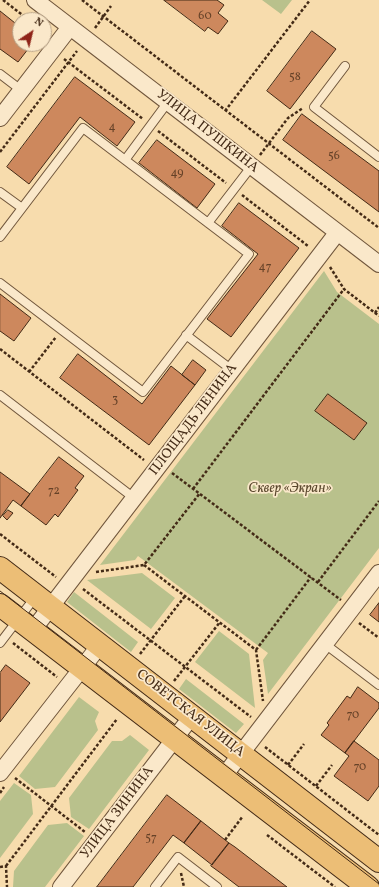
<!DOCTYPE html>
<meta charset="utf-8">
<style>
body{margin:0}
#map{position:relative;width:379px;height:887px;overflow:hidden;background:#f7dcad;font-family:Vollkorn,serif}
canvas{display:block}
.north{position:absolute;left:12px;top:12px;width:40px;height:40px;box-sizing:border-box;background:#fae8ca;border:1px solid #b19c82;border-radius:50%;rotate:35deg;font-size:11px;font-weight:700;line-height:16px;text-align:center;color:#432a16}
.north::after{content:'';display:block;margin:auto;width:14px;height:18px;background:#8f2418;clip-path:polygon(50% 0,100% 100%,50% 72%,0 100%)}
</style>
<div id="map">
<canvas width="379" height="887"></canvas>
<div class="north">N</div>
</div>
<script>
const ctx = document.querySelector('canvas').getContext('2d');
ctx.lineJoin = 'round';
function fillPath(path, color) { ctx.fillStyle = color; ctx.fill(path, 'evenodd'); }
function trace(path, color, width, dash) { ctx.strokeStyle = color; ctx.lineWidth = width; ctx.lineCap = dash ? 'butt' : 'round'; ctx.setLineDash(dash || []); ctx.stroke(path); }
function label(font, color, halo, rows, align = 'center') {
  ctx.font = font + ' Vollkorn,serif'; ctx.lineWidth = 3.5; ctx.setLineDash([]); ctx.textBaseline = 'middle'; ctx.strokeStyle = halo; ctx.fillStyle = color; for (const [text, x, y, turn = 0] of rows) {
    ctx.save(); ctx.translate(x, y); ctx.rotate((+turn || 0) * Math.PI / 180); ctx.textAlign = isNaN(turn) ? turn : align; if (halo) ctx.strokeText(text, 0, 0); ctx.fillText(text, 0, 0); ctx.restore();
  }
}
fillPath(new Path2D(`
 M262,0H292L281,14Z
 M324,271L337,292L379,324V548L268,694L263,660L268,653L138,556L135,560L100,565Z
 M142,573L175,598L151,629L87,580Z
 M74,592L138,642L131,652L67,602Z
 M219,631L249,654L255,708L195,662Z
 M186,679L244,724L236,733L179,689Z
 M79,697L99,712L95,721L98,730L55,787L35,789L19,776Z
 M130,735L149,750L89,829L71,817L69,798L112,741H122Z
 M14,783L31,795L33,814L0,858V801Z
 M67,823L84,836L45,887H13L14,871L48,825Z`), '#b9c18c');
const building = new Path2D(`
 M164,0H217L224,5L218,13L228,21L218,34L208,27L205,31Z
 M0,11L20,27V44H32L18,62L0,49Z
 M312,31L336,49L290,109L267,91Z
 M75,77L135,122L117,146L80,117L29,184L7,167Z
 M302,114L379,171V212L283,140Z
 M157,140L215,184L197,208L139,163Z
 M239,203L299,248L231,337L207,319L258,254L222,226Z
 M0,294L31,318L14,341L0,331Z
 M78,354L142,404L171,366L195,385L149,445L60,378Z
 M193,360L206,370L195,385L182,375Z
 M328,394L367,423L354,440L315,411Z
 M59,457L84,476L75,488L78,490L58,517L55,514L46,525L21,506Z
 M0,472L30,494L21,506L13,500L0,518Z
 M8,510L13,513L7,520L3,516Z
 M379,603V622L370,615Z
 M6,665L30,683L0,722V673Z
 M358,687L379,703V708L345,753L321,735L329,725L327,723L347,696L350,698Z
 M354,741L379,760V786L368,801L334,776L349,756L345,753Z
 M167,795L201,821L184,843L173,835L133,887H97Z
 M201,821L229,843L212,865L184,843Z
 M229,843L235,847L287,887H239L222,874L211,866Z`);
fillPath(building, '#cd885d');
trace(building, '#432a16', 1);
const service = new Path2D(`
 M345,66L314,107L379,157
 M0,74L21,90
 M125,160L168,102
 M0,192L22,208
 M208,223L251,167
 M0,237L83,128L249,254L143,392L0,283
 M186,335L232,370
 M0,395L134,498
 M0,643L36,596
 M325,644L379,685
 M155,887L178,857L217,887`);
const minor = new Path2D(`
 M35,0L379,264
 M0,118L70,27
 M33,630L337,233
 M0,773L100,645
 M224,776L379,573
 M61,887L192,716`);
const primary = new Path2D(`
 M0,568L379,861
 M0,605L368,887`);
trace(service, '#70563c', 10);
trace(minor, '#70563c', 18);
trace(primary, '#432a16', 24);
trace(new Path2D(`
 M3,0L29,20
 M82,0L379,228
 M95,28L111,6
 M64,59L143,119
 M225,111L310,0
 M158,131L226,183
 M0,152L77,51
 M260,155L288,118L303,108
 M242,195L308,246
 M330,267L344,289L379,316
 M375,313L379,307
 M0,349L144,460
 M29,372L56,337
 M172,473L341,600
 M193,489L344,289
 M0,534L56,577
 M144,565L256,650L263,701
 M96,572L144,565L200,493
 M318,582L379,501
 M83,589L251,717
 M359,623L379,638
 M13,643L57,677
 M256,650L311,577
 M140,654L185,596
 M174,681L220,622
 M265,747L379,835
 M288,765L304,744
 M15,778L85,832
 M316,786L332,765
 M0,793L4,787
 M267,835L335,887
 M225,840L243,816
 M6,866L117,719
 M0,867L6,866L7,887
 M181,873L184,887`), '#432a16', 2.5, [3, 2]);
trace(service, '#fae8ca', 8);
trace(minor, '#fae8ca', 16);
trace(primary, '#ecbe76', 22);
trace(new Path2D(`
 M0,591L379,884`), '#432a16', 1);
label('12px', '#664228', null, [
 ["60",205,17],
 ["58",295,78],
 ["4",112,128],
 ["56",334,157],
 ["49",177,174],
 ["47",265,268],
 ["3",115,401],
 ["72",54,492],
 ["70",353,716],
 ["70",360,768],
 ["57",151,839]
]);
label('14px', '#432a16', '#fae8ca', [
 ["УЛИЦА ПУШКИНА",207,132,38],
 ["ПЛОЩАДЬ ЛЕНИНА",194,420,-53],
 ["СОВЕТСКАЯ УЛИЦА",190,714,38],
 ["УЛИЦА ЗИНИНА",118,813,-53]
]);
label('italic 14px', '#5b482e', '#fae8ca', [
 ["Сквер «Экран»",290,489]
]);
</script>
